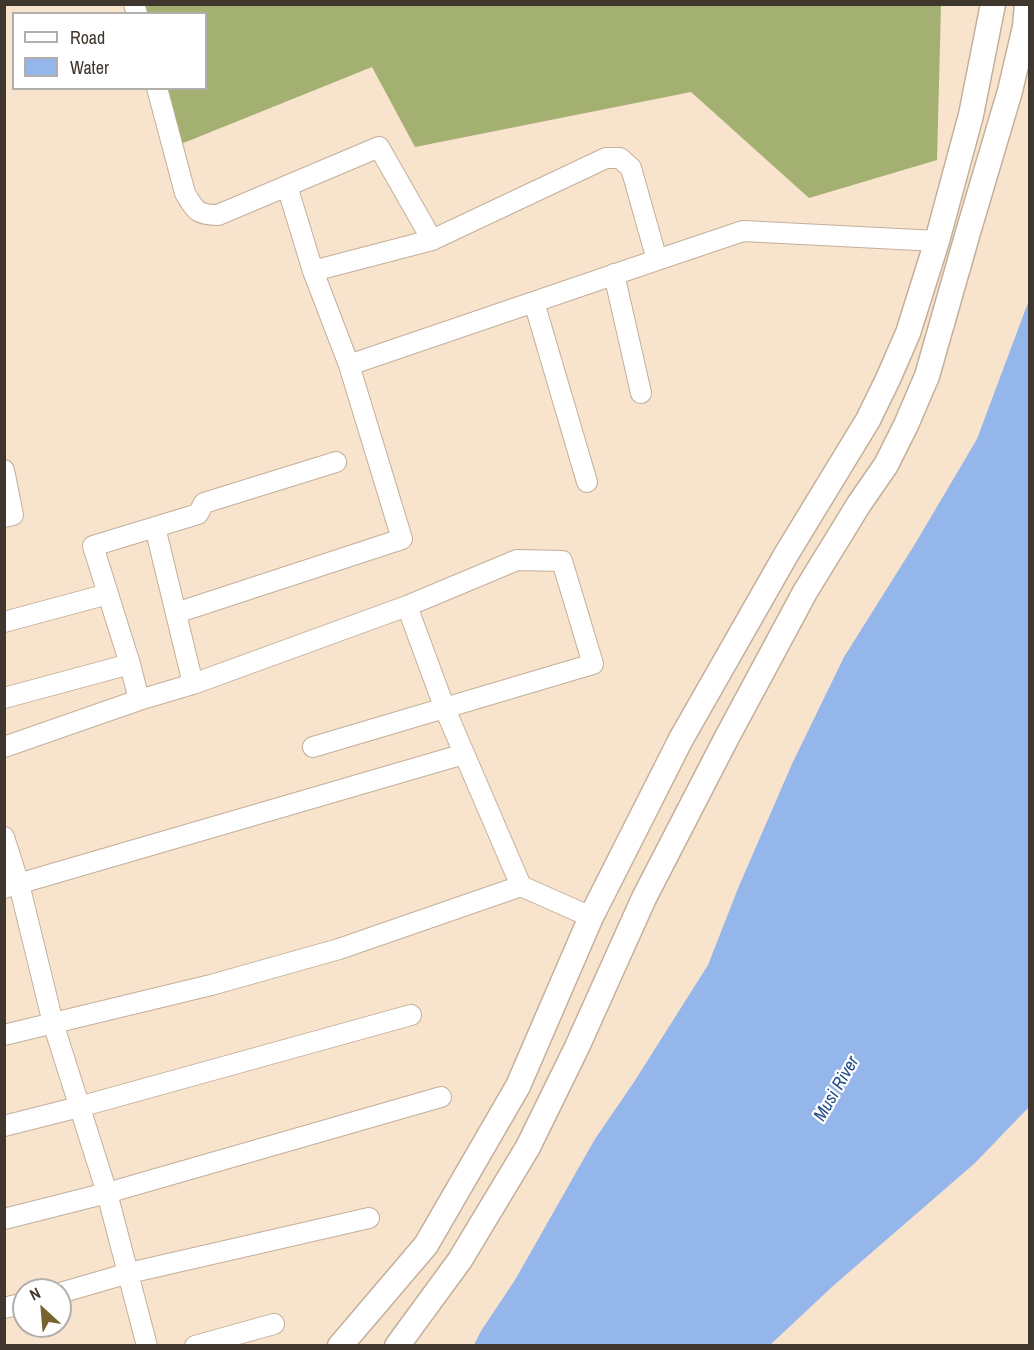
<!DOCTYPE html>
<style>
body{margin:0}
#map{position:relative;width:1034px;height:1350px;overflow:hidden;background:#f8e3cd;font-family:"Archivo Narrow",sans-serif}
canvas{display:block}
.frame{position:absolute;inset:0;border:6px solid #3f362e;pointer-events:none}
.legend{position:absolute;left:12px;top:12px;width:195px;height:78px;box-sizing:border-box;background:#fff;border:2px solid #b2afab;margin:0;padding:8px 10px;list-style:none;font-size:18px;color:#3f362e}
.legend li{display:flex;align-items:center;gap:12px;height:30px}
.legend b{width:30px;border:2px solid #b2afab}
.north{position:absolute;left:12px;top:1278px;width:60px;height:60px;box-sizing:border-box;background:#fff;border:2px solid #b2afab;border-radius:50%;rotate:334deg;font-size:16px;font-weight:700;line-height:24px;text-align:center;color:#3f362e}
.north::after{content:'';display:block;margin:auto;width:21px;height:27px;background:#776332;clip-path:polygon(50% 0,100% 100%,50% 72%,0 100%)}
</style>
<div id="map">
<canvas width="1034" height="1350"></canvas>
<div class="frame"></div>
<ul class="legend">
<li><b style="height:8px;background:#fff"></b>Road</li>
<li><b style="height:16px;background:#94b6eb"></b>Water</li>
</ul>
<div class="north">N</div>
</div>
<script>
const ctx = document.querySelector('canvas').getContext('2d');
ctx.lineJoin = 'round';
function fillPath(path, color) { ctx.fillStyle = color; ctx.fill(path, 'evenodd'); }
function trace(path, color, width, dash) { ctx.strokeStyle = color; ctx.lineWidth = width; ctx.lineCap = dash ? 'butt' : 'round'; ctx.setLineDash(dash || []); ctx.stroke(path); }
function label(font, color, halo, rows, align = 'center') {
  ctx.font = font + ' "Archivo Narrow",sans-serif'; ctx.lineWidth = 4.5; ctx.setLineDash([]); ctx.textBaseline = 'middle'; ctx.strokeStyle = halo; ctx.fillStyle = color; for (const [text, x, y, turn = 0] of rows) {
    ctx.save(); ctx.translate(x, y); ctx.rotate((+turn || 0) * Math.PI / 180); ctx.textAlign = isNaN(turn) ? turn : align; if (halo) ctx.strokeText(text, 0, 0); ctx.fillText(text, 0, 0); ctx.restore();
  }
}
fillPath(new Path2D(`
 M138,5H941L937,160L809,198L691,92L415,147L372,67L171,148L157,89L206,88V14L140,13Z`), '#a4b071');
fillPath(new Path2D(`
 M1029,300V1107L975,1163L833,1286L770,1345H474L481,1331L515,1280L595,1139L634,1082L708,965L739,886L792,764L844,657L915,544L977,439Z`), '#94b6eb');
const minor = new Path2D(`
 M134,4L137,14
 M157,88L185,193C195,211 198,215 218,215L379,147L432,240
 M657,260L743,231L937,241
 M313,271L432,240L606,158H620L631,168L657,260L349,365
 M614,274L641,393
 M534,302L587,482
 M4,470L13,515L4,517
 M155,527L193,684
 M108,594L93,546L198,514L204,503L336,462
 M407,606L445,709L521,886L591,917
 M176,613L402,539L349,365L313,271L287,186
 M4,622L108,594L130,664L139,700
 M4,698L130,664
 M4,747L139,700L193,684L407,606L517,560L562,561L593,664L313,747
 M4,837L19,884L53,1023L107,1193L147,1346
 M4,888L464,754
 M4,1035L211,985L339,949L521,886
 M4,1126L79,1107L411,1015
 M4,1219L107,1193L441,1097
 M60,1293L129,1273L369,1218
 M4,1308L24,1303
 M195,1346L274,1324`);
const tertiary = new Path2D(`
 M340,1346L426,1245L518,1086L591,917L681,739L787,553L868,420L888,379L908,333L937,241L971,115L993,4
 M397,1346L460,1260L528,1147L577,1047L644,898L726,739L805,592L859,504L886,465L906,425L927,376L969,229L1010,91L1025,27L1027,4`);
trace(minor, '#c3af9a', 22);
trace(tertiary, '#c3af9a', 27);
trace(minor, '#fff', 20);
trace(tertiary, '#fff', 24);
label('italic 18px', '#214a89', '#fff', [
 ["Musi River",837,1089,-60]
]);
</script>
